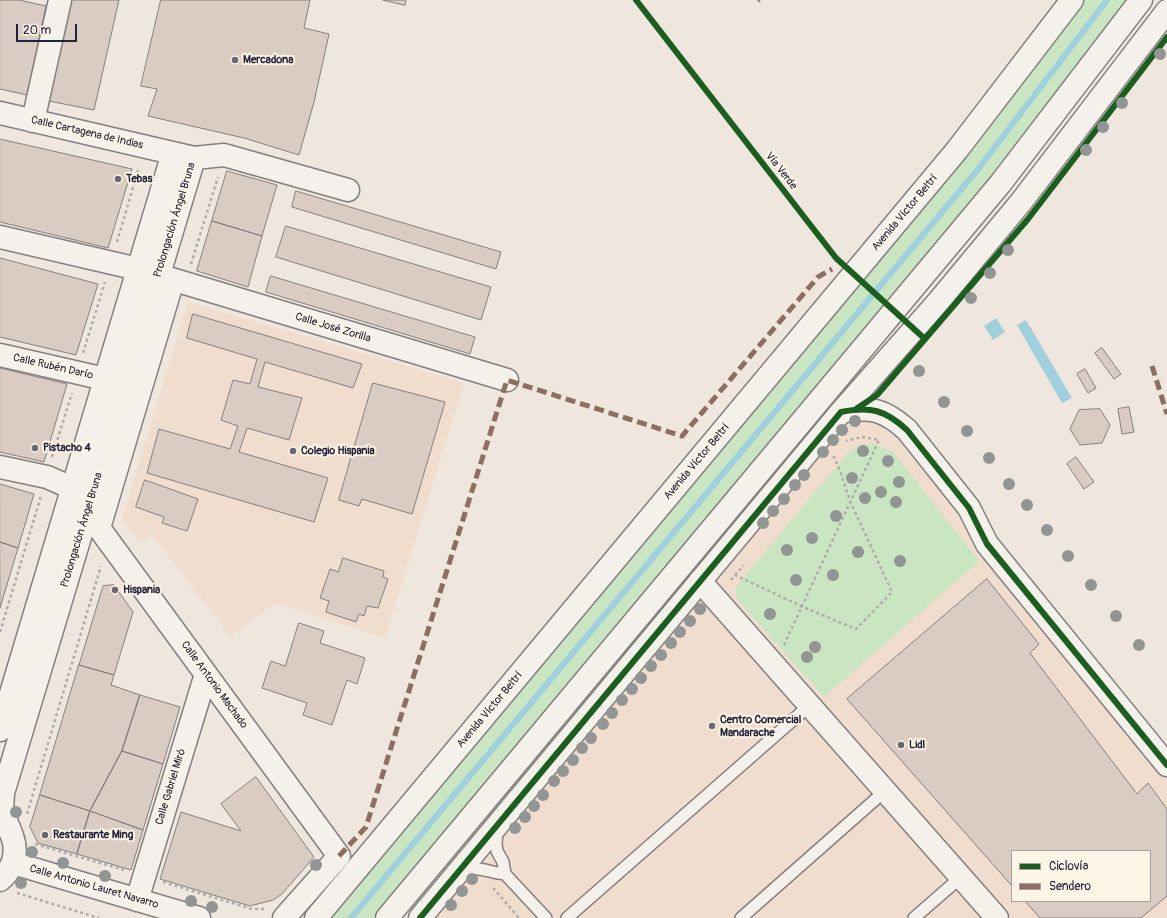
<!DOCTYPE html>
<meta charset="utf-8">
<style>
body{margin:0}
#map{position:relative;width:1167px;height:918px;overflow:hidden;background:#efe6dd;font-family:Pangolin,sans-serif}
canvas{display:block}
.legend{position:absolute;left:1011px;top:850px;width:140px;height:52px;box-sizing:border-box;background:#fcf5e5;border:1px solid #a5a1a1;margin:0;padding:5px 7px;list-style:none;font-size:12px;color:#22223b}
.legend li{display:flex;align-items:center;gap:8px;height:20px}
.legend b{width:20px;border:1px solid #a5a1a1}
.scale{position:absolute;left:16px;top:24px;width:61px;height:18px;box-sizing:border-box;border:2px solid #22223b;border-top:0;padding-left:5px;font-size:12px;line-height:14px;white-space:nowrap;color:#22223b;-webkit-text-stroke:3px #fcf5e5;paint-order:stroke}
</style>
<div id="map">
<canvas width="1167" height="918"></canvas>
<ul class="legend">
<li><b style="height:5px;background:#1b5e20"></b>Ciclovía</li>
<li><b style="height:5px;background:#8d6e63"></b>Sendero</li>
</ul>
<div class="scale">20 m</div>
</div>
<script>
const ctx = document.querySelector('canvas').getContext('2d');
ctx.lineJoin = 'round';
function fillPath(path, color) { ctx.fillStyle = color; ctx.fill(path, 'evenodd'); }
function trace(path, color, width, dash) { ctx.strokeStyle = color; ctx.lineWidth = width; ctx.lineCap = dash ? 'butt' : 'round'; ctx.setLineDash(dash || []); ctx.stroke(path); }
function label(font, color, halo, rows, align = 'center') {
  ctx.font = font + ' Pangolin,sans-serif'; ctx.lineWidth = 4; ctx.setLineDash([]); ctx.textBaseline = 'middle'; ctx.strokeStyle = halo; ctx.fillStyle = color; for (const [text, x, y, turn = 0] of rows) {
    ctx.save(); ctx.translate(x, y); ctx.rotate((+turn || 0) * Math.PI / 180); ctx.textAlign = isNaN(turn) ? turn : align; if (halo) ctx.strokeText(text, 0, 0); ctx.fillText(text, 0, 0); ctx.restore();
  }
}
fillPath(new Path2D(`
 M188,302L464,383L385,638L276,603L230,636L152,535L140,543L122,520Z
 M841,412H881L1167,765V918H419ZM1012,851H1150V901H1012Z`), '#f0ddce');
fillPath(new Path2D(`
 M1072,0H1141L387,918H316Z
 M867,444H876L893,452L979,561L824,697L736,598V590L738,584L849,452L857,446Z`), '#c9e5c1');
fillPath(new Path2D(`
 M996,318L1005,332L993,340L984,326Z
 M1026,320L1072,398L1062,403L1017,325Z`), '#a0cfde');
trace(new Path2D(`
 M351,918L979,168L1107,0`), '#a0cfde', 6);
const building = new Path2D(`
 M0,0H19L46,6L27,95L0,89Z
 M66,0H119L94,110L44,100Z
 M161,0H310L304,28L329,34L314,102L299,155L244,138L148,116L157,89L141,86Z
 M383,0H406L405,5Z
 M0,139L132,169L108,248L0,222Z
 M227,171L277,185L262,236L212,221Z
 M296,191L501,252L496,269L292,207Z
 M212,221L262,236L248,287L197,271Z
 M286,226L491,287L481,320L276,257Z
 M0,258L98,284L76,355L0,337Z
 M271,276L475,337L470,354L266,292Z
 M193,314L362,364L353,388L265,362L258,387L302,398L289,440L247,428L239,452L328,478L314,522L147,473L159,429L230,449L238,426L221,420L233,380L250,384L257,359L187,338Z
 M1102,348L1121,374L1114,379L1095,353Z
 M0,368L67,384L44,462L0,452Z
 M1085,369L1096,388L1088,393L1077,374Z
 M373,383L445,402L412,514L362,499L359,506L339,500Z
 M1129,407L1134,432L1122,434L1118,409Z
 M1100,409L1110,425L1102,443L1080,445L1070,429L1079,410Z
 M1076,457L1094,482L1084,489L1067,464Z
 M145,480L198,499L187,531L162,523L164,517L136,507Z
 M0,484L34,494L18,548L0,542Z
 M0,542L18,548L0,608Z
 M343,558L384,571L383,577L388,579L378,608L367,606L364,616L359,614L356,622L326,612L329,601L320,598L330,569L338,572Z
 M987,579L1039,644L1030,653L1137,794L1148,783L1167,809V896L1141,918H1040L1025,901H1150V851H1012V886L847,699Z
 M114,585L133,612L114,675L79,665L103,586Z
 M299,623L324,631L320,643L365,658L357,684L347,680L332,725L303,715L307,703L262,688L271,661L285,666Z
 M79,665L114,675L111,685L140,695L122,751L90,811L40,795Z
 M140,695L180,707L163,764L122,751Z
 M122,751L163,764L143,830L90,811Z
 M256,777L314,857L282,894L273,900L250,906L160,879L181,812L241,831L221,804Z
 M40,795L90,811L77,854L38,843L30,827Z
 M90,811L143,830L131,870L77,854Z`);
fillPath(building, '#daccc3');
trace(building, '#837f80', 1);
const service = new Path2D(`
 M497,829L496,844L497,851L503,862L505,874L546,918
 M461,872C477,864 489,873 505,874
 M567,918L810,705
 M741,918L885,791
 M914,918L961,877`);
const minor = new Path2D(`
 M33,121L60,0
 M194,158L224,155L348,190
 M0,237L138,269
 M158,275L507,380
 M0,355L105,379
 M841,412L938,302L1021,202L1167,11
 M0,467L47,477L72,488
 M84,522L99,528L339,856L284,918
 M99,528L173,280
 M700,581L997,918
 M13,863L199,918
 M137,900L206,674
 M420,918L841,412C871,406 885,410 907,430L969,508L987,544L1167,765`);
const tertiary = new Path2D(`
 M0,113L194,158L3,793L2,811L11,833
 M0,730L173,153
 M0,880C19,864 19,840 3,821`);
const primary = new Path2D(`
 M316,918L957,150L1072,0
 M387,918L1000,184L1141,0`);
trace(service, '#837f80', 14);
trace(minor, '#837f80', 25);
trace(tertiary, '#837f80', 25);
trace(primary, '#837f80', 25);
trace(new Path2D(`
 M117,242L139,167
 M191,264L218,177
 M83,353L105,282
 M52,457L72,393
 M735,575L744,565
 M731,580L735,575L803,607L856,629L892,592L850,501L839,468L833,455
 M0,632L41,496
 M784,645L879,440L862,437L846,441
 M27,814L101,566
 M35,844L124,870
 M163,882L252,909H266
 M495,888L494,889L519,918
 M17,893L99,918`), '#afacab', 2.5, [3, 3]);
trace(service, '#f4f0ea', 11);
trace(minor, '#f4f0ea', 22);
trace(tertiary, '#f4f0ea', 22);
trace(primary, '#f4f0ea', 22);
trace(new Path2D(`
 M758,1L759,0
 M1152,366L1167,414
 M339,856L366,827L507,380L682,436L818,277L832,269`), '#8d6e63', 5, [10, 5]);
trace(new Path2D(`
 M636,0L836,258L925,339
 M856,409L877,395L1028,219L1167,37
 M420,918L841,412C871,406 885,410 907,430L969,508L987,544L1167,765`), '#1b5e20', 6);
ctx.fillStyle = '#919593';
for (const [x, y] of [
 [1160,54],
 [1122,103],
 [1103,127],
 [1086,150],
 [1008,250],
 [990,273],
 [971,298],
 [919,371],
 [944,402],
 [855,421],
 [842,430],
 [967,431],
 [833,440],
 [863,451],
 [823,452],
 [989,458],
 [888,461],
 [804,475],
 [852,478],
 [899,482],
 [1009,484],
 [795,485],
 [881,492],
 [865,498],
 [784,499],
 [896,502],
 [1027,505],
 [773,511],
 [836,516],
 [763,523],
 [1047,530],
 [812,538],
 [787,550],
 [858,552],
 [1068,556],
 [900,561],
 [833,575],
 [796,580],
 [1091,585],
 [700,609],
 [770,614],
 [1116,616],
 [690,621],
 [680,632],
 [671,643],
 [1139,645],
 [815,647],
 [661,655],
 [807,657],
 [651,666],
 [641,678],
 [632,689],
 [622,700],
 [612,713],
 [603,724],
 [591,738],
 [582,748],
 [573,760],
 [563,771],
 [554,781],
 [543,795],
 [534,806],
 [16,812],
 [525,817],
 [515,828],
 [32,852],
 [63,863],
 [316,865],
 [105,876],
 [472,879],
 [21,883],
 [462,891],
 [191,901],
 [451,905],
 [212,907]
]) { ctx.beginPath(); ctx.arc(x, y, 6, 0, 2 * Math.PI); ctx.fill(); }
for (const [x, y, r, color] of [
 [235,60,4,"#6a6774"],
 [118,179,4,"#6a6774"],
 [35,448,4,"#6a6774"],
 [293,451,4,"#6a6774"],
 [115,590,4,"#6a6774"],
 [712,726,4,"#6a6774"],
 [901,745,4,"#6a6774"],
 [45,835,4,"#6a6774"]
]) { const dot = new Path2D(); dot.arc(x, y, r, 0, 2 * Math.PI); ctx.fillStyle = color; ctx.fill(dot); trace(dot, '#fcf5e5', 1.5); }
label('bold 11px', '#22223b', '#fcf5e5', [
 ["Mercadona",243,60],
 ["Tebas",126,179],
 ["Pistacho 4",43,448],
 ["Colegio Hispania",301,451],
 ["Hispania",123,590],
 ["Centro Comercial",720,720],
 ["Mandarache",720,733],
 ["Lidl",909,745],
 ["Restaurante Ming",53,835]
], 'left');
label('11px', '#22223b', '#fcf5e5', [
 ["Calle Cartagena de Indias",87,133,13],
 ["Vía Verde",781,171,52],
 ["Avenida Víctor Beltrí",905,213,-50],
 ["Prolongación Ángel Bruna",175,220,-73],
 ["Calle José Zorilla",333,328,17],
 ["Calle Rubén Darío",53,367,13],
 ["Avenida Víctor Beltrí",697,462,-50],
 ["Prolongación Ángel Bruna",82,530,-73],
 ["Calle Antonio Machado",214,685,54],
 ["Avenida Víctor Beltrí",490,710,-50],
 ["Calle Gabriel Miró",171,787,-73],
 ["Calle Antonio Lauret Navarro",94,887,16]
]);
</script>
